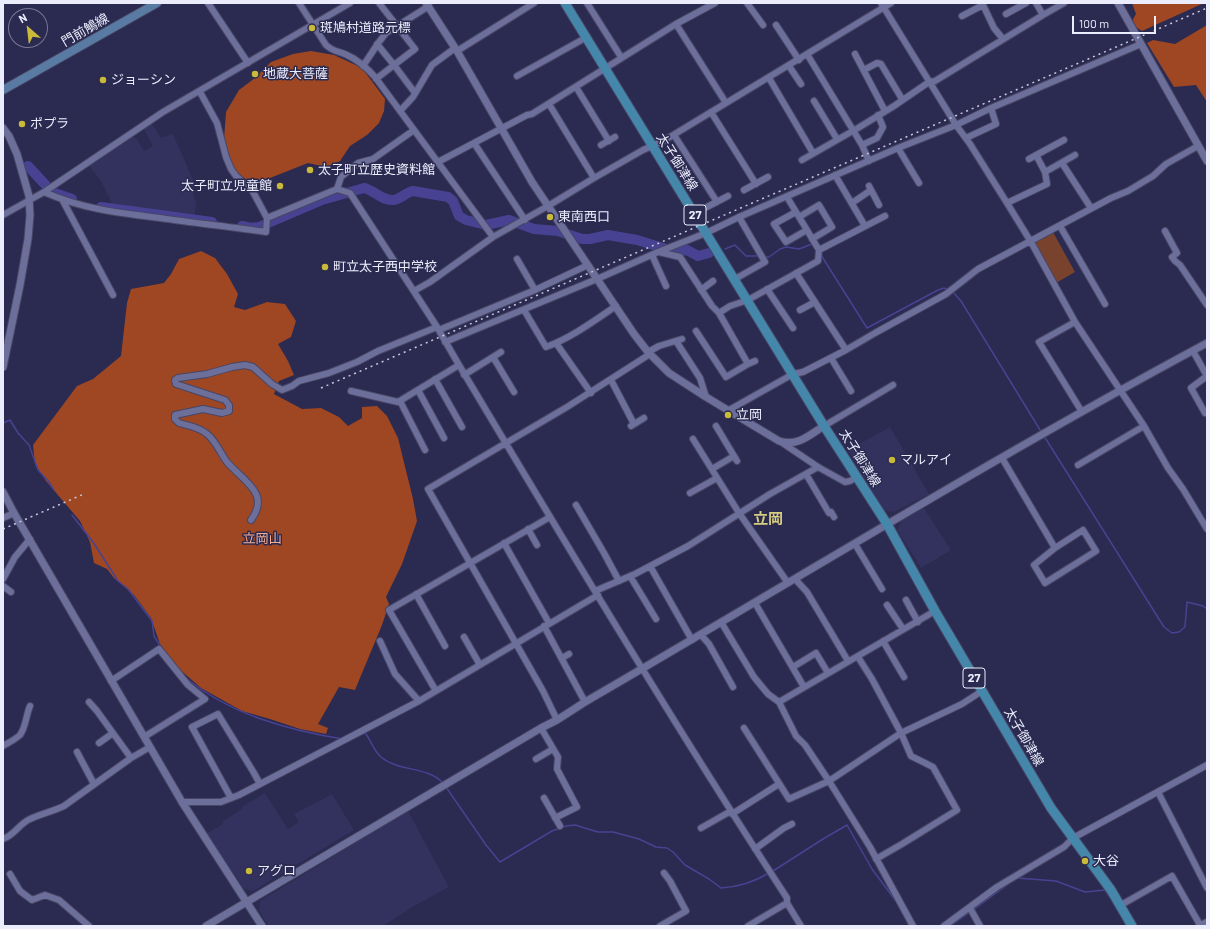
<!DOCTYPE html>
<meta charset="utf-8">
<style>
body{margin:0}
#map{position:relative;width:1210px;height:929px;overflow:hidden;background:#2b2a51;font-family:Barlow,sans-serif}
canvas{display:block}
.frame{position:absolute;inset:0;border:4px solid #ebedfc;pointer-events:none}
.north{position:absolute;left:8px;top:8px;width:40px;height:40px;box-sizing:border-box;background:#2b2a51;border:1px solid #787895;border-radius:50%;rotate:332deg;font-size:11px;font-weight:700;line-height:16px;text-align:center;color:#ebedfc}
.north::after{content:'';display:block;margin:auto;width:14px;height:18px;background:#caba3a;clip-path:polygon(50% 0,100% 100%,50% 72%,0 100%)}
.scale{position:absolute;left:1072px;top:16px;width:84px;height:18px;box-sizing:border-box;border:2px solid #ebedfc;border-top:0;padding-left:5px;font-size:12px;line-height:14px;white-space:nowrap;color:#ebedfc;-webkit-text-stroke:3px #2b2a51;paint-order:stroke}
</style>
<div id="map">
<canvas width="1210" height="929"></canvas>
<div class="frame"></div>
<div class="north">N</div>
<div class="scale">100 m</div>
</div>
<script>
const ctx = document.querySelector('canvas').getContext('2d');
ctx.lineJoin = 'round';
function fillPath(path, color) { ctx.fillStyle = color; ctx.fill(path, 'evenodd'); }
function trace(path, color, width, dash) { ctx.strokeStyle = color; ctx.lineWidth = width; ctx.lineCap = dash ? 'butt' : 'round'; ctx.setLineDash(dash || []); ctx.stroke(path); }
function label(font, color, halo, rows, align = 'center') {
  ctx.font = font + ' Barlow,"Noto Sans JP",sans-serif'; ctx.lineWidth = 3; ctx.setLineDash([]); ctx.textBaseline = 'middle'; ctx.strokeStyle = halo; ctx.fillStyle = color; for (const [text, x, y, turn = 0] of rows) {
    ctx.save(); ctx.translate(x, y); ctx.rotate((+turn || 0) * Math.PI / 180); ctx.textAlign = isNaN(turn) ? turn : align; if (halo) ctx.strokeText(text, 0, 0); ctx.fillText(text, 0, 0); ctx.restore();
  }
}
fillPath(new Path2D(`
 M151,123L161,138L173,134L193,180L194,196L196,204L194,218L113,206L102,183L88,164L131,136L137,139L144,151L153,146L143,128Z
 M890,427L929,494L894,512L884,510L848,450Z
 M924,508L951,550L921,568L898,531L901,519Z
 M265,793L288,829L299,822L294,814L332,794L354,830L253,891L244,889L207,833L223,824L222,822L243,808V806Z
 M408,811L449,887L414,906L383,926H269L259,911L260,901Z`), '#33325f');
fillPath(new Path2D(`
 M1053,232L1075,272L1056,283L1034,243Z`), '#78422c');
fillPath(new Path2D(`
 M1132,3H1204L1142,31L1134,26L1133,19L1136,14Z
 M1207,25V102L1196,85L1174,87L1147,43L1153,40L1175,44Z
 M311,51L334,55L362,68L385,99L384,111L379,123L367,135L350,146L340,161L326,167L308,163L270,178L249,182L234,170L229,157L224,139L226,112L239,90L255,78L271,62L293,54Z
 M201,251L215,258L227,274L238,294L234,307L245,310L267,302L285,304L296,321L291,337L278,344L288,361L294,375L279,381L274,394L302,409L321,408L339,417L348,426L362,418V407L377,406L387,416L398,438L413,499L417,521L402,564L386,597L389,604L382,625L355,690L339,687L318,724L328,728L326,734L300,729L270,719L242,711L201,688L178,668L160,644L151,618L134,595L114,578L107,569L94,563L90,542L80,521L46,481L35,464L33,445L77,386L93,379L121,356L127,303L131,289L164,283L171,274L179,259Z`), '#9e4722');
trace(new Path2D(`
 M725,249L735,245L746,256H760
 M821,255L867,328L938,290L944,288L949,290
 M764,257H769L780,249L786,247L799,249L812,244
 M952,291L961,301L1042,433
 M3,423L10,420L18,433L29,445L38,470L48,481L54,490
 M1044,436L1164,627L1172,633L1179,632L1185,627L1187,602L1203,606L1207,609
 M72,515L93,542L118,581L128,589L152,621L154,636L161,647
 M185,677C229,714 287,730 343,739
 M356,737L364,733L366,734C371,741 374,751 381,757C399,772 427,766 443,783
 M446,787L486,845L500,862L552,831L566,826L575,825L598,832H613L639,839L656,847L667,848L673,852L685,865L709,879L721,888C739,887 754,882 769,873
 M773,871L823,839L847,825L872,869L895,900
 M1017,878L1056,881L1085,892L1105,890L1112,900
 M973,910L1007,885
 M950,926L970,912`), '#474392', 1.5);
trace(new Path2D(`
 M28,166L52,192L72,199
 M101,207L212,222
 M242,226L251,228L259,227L322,200L364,188C374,190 382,201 393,200C400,200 406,192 413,191L448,197L453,201L459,216L466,220L486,225L509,220L534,229L558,231L582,239H590L608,235L637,240L676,252L687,250L698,256L709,253`), '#474392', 10);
const minor = new Path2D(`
 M208,3L248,63
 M299,3L326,45C333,52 339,51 347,55C358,60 367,68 375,77L493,237
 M379,3L415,49L394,65L415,93
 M587,3L621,57
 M747,3L763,25
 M881,3L956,125L970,144L1007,203L1031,242L1075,322L1144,426L1168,468L1183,489L1207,529
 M1036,3L1043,15
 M1006,14L1026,3
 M962,16L983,5L994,28L1003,39
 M676,24L726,103
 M776,25L799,60
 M457,51L534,3
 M807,54L862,145L869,161
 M855,54L885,111
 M363,66L379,42L386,33L429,6
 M789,66L801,84
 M864,70L877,63L881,64L902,99
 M517,76L587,37
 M769,78L813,153
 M376,79L394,65L377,44
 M576,87L609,141
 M814,101L837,139
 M549,104L594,178
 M400,111L413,97L432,65L455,48
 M711,112L756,184
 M674,135L717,202
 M966,138L996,124L991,108
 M474,143L525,220
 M601,145L615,137
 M862,145L877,138L883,127L878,115
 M898,148L919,183
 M1029,159L1064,140
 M802,160L858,128L894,106L929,82L935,81L1043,15L1064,3
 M438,162L527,115L532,114L676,24L715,3
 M1062,163L1091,208
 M1045,172L1075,155
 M835,175L865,226
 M869,186L879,205
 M337,189L341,177L358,163L373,159L414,130
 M744,190L768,177
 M44,192C82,209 119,213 160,218C195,223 231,227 266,232L267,218L252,190L236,176L231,169L226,157L217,123L200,92
 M63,201L113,295
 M852,203L871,190
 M1007,203L1047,184L1045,172L1036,155
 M707,207L728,196
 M796,212L774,224L786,242L807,230
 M3,215L44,192L163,112L350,3
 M799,217L819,205L832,227L812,239
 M267,218L337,189L350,193L437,327L459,365C566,544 673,723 787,898V903L801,926
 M1060,226L1105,304
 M1165,231L1177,253L1172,257L1175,261L1180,265L1207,305
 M819,250L885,216
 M659,252L680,257L712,306L719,313L748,364
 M652,255L666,286
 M517,259L535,290
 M796,273L846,350
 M735,279L765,262L739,217
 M767,289L793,328
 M701,290L713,281
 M414,291L430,282L493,237L548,206L594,178L643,150L665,140L891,3
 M524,310L546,347C571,338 594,321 616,306
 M800,310L815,302
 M719,313L730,306L748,300L818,261L819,250L787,197
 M1075,322L1039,342L1082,412
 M439,330L535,290L588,265
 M696,331L726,377L748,364L755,361
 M676,341L700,378L706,397
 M445,342L597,279L658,252L706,233L739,217L898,148L956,125L991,108L1141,44
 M556,343L591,393
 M1193,351L1207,376
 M648,352L659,346L682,339
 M493,357L514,392
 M831,358L851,391
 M464,375L501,352
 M1207,376L1191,388L1205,413L1207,412
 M435,379L462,427
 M611,380L634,424
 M418,390L444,438
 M351,391L398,402L459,365
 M400,401L425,450
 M729,410L793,374L803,372L846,350L875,333L946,294L978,269L1111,198L1128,191L1153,176L1166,164L1198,146
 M631,426L644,418
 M716,426L737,461
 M824,426L893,385
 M693,439L739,513L788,583
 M781,442L818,467L845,482L850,481L857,477
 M1002,458L1055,548
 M1078,465L1144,426
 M712,469L734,456
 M806,474L829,513L831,512L834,517
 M690,493L717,478
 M576,505L604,553L619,581
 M3,518L14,513
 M251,520C271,493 243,481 227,462C220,453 216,441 207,434C199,427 189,426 179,423L175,419V415L203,409L222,413L229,411V405L225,400L176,384L175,380L178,378L207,374L232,367L245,365L253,367L272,384L282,390L292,386L299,381L329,373L357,362L378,351L437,327
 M528,529L537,545
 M1083,530L1096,551L1045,583L1034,565L1055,548Z
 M504,543L549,623
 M855,544L882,589
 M650,566L692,640
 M630,576L656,619
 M3,579L15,557L30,539
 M795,579L807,592L848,661
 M3,586L11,592
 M595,591L635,574L688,546L770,494L818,467
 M416,594L445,646
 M906,600L918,622
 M755,603L804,687
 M887,605L903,629
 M721,622L754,677L768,694L779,702L796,736L805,745L829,781L870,847L913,926
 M544,626L585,702
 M701,635L709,644L733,687
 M464,637L480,665
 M380,641L395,674L419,701
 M883,641L904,677
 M858,657L872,679L901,733L911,756L933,767L957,810L902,844L876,859
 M562,658L569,654
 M793,667L816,653L828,673
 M111,681L159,649L188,685L205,699L144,737
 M436,691L389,610L550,517
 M89,702L97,711L131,758
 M779,702L935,611
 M557,720L543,691L428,489L567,407L650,354
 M541,728L558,757L557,769L577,807L555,818
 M744,728L789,799L829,781L901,733L962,704L982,691
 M99,743L113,733
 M3,746C8,743 16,739 20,735C26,727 26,715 30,706
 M77,752L94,784
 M536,759L553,749
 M1158,792L1207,888
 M231,798L192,727L218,714L254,773L260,784
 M544,798L560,826
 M182,802H221L239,795L419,701L598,595
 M732,814L779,784
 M701,828L731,811
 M3,839C13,836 19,825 28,820C39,814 52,812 64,806L131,758L150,747
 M755,849L784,828L792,824
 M10,874L20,891L32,900L45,895L59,900L89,926
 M1121,905L1172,876L1200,925L1207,922
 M970,908L980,926
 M660,926L686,911L670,881L664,873
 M748,926L787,903
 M944,926L997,887L1064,847L1073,838L1207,765`);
const tertiary = new Path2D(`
 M426,3L457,51L532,182L634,334L648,352L669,373L706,397L779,441C798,447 809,435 824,426
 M1118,3L1207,161
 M3,128L9,136L17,154L29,196L30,215L28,239L20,285L3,367
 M3,492L14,513L182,802L262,926
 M206,926L541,728L557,720L585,702C792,582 996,456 1207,343`);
const secondary = new Path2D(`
 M3,90L157,3`);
const primary = new Path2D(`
 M565,3L824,426L887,524L935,611L1051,808L1111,890L1132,926`);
trace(minor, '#484665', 8);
trace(tertiary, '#484665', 9);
trace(secondary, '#484665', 10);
trace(primary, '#484665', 11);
trace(minor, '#6d6f9b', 6);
trace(tertiary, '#6d6f9b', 7);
trace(secondary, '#597ba3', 8);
trace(primary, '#4487ab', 9);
trace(new Path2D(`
 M321,388L1207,8
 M3,529L84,494`), '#c7c9dc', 1.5, [2, 4]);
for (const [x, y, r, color] of [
 [312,28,4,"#caba3a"],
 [255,74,4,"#caba3a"],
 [103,80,4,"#caba3a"],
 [22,124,4,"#caba3a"],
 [310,170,4,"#caba3a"],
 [280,186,4,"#caba3a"],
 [550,217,4,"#caba3a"],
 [325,267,4,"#caba3a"],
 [728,415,4,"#caba3a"],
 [892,460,4,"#caba3a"],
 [1085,861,4,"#caba3a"],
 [249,871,4,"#caba3a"]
]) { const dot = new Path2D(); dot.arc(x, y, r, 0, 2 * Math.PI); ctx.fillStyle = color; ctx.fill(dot); trace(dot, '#2b2a51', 1.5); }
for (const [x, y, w] of [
 [695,215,22],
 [974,678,22]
]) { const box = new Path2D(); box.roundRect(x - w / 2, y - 10, w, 20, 3); ctx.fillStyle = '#2b2a51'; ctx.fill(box); trace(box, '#ebedfc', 1); }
label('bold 12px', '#ebedfc', null, [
 ["27",695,215],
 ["27",974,678]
]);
label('13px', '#ebedfc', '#2b2a51', [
 ["斑鳩村道路元標",320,28],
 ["地蔵大菩薩",263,74],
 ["ジョーシン",111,80],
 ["ポプラ",30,124],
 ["太子町立歴史資料館",318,170],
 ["太子町立児童館",272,186,"right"],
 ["東南西口",558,217],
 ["町立太子西中学校",333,267],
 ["立岡",736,415],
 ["マルアイ",900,460],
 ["大谷",1093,861],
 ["アグロ",257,871]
], 'left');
label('13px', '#ebedfc', '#2b2a51', [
 ["門前鵤線",85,30,-30],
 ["太子御津線",677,162,58],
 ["太子御津線",860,458,58],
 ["太子御津線",1024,737,60]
]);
label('13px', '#f5ad91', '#2b2a51', [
 ["立岡山",262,539]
]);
label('bold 15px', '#d8ce80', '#2b2a51', [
 ["立岡",768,519]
]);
</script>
